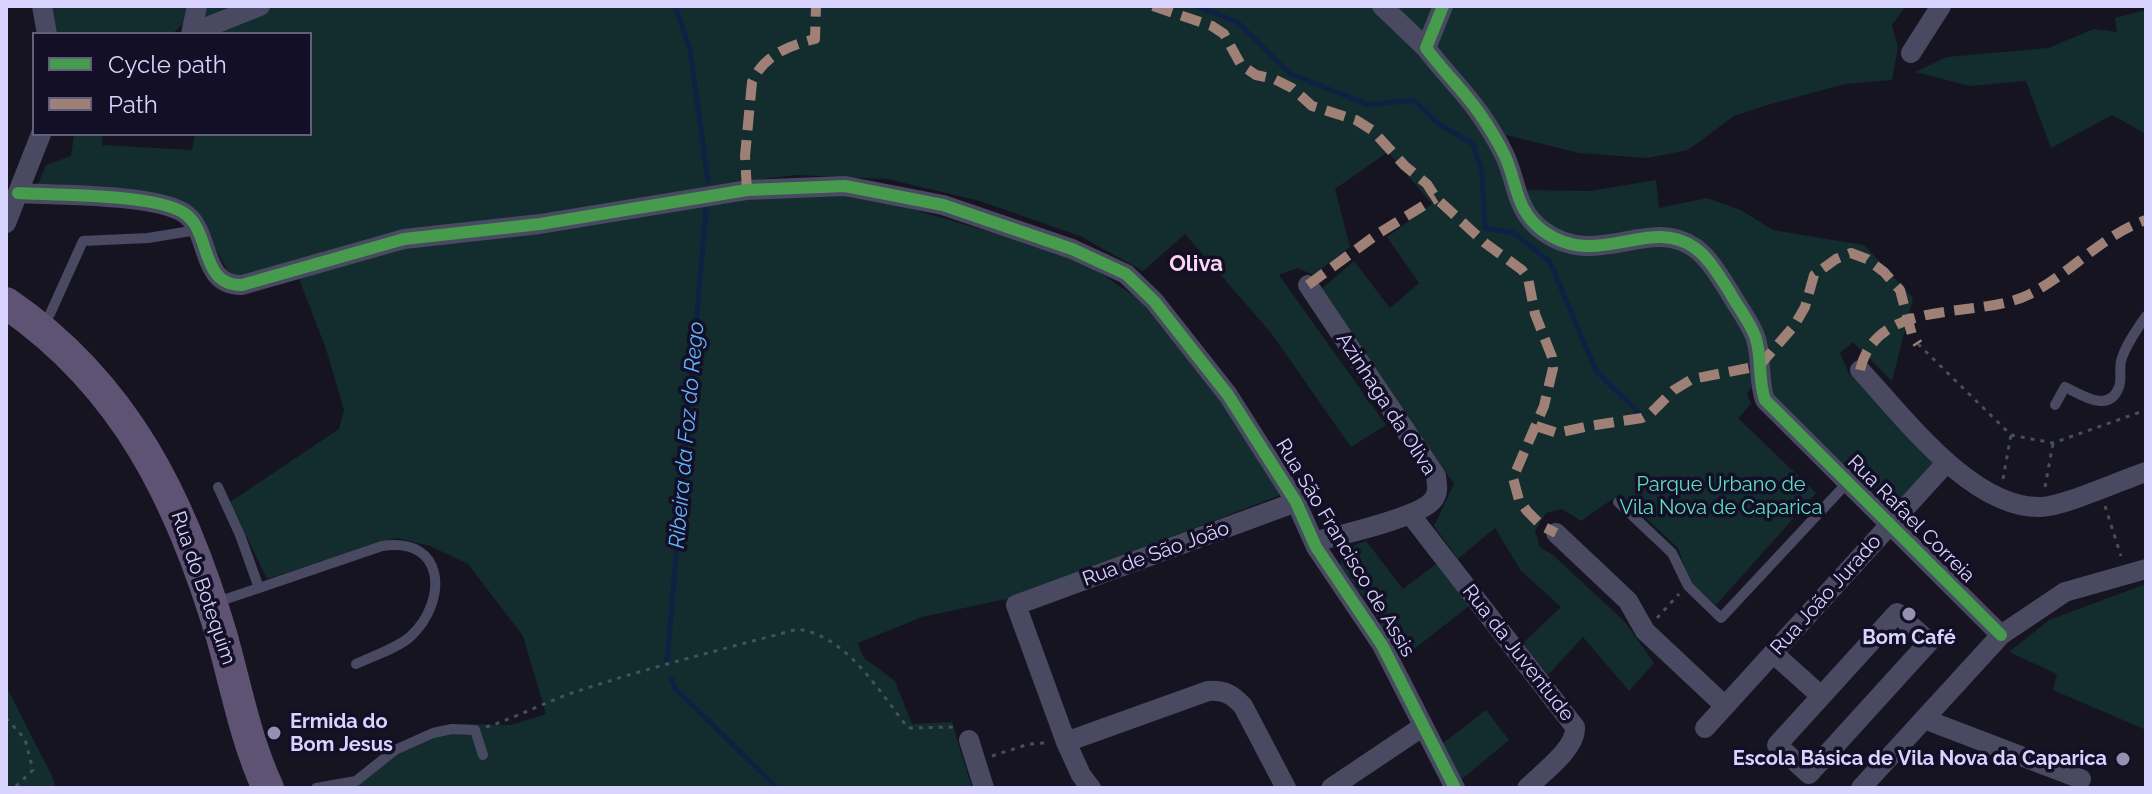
<!DOCTYPE html>
<meta charset="utf-8">
<style>
body{margin:0}
#map{position:relative;width:2152px;height:794px;overflow:hidden;background:#161421;font-family:Raleway,sans-serif}
canvas{display:block}
.frame{position:absolute;inset:0;border:8px solid #d9d4ff;pointer-events:none}
.legend{position:absolute;left:32px;top:32px;width:280px;height:104px;box-sizing:border-box;background:#130f26;border:2px solid #625e7d;margin:0;padding:10px 14px;list-style:none;font-size:24px;color:#d9d4ff}
.legend li{display:flex;align-items:center;gap:16px;height:40px}
.legend b{width:40px;border:2px solid #625e7d}
</style>
<div id="map">
<canvas width="2152" height="794"></canvas>
<div class="frame"></div>
<ul class="legend">
<li><b style="height:10px;background:#469c4c"></b>Cycle path</li>
<li><b style="height:10px;background:#9e8076"></b>Path</li>
</ul>
</div>
<script>
const ctx = document.querySelector('canvas').getContext('2d');
ctx.lineJoin = 'round';
function fillPath(path, color) { ctx.fillStyle = color; ctx.fill(path, 'evenodd'); }
function trace(path, color, width, dash) { ctx.strokeStyle = color; ctx.lineWidth = width; ctx.lineCap = dash ? 'butt' : 'round'; ctx.setLineDash(dash || []); ctx.stroke(path); }
function label(font, color, halo, rows, align = 'center') {
  ctx.font = font + ' Raleway,sans-serif'; ctx.lineWidth = 7; ctx.setLineDash([]); ctx.textBaseline = 'middle'; ctx.strokeStyle = halo; ctx.fillStyle = color; for (const [text, x, y, turn = 0] of rows) {
    ctx.save(); ctx.translate(x, y); ctx.rotate((+turn || 0) * Math.PI / 180); ctx.textAlign = isNaN(turn) ? turn : align; if (halo) ctx.strokeText(text, 0, 0); ctx.fillText(text, 0, 0); ctx.restore();
  }
}
fillPath(new Path2D(`
 M47,6H1906L1892,25L1898,48L1892,80L1845,84L1771,104L1734,116L1688,150L1647,158L1579,153L1506,135L1525,190L1591,191L1656,180L1659,208L1707,198L1741,210L1773,230L1864,245L1913,298L1892,381L1853,342L1840,353L1849,374L1937,460L1893,511L1769,392L1751,388L1747,394L1751,404L1738,418L1816,493L1716,605L1689,581L1678,548L1620,494L1581,521L1562,509L1546,513L1535,531L1540,547L1553,555L1625,622L1654,663L1629,691L1583,637L1548,675L1523,643L1561,607L1521,571L1495,528L1458,559L1434,526L1454,484L1319,291L1354,261L1390,308L1419,283L1387,237L1432,204L1388,152L1335,189L1350,247L1313,275L1298,268L1279,275L1386,425L1351,447L1271,333L1185,234L1143,271L1080,236L980,201L887,179L797,175L762,179L629,208L236,276L228,271L195,212L36,189L46,165L71,156L74,134H102V145L192,150L195,134H310V34H201L200,20L183,24L172,34H52Z
 M2146,10V134L2112,115L2051,148L2026,81L1970,86L1915,72L1947,57L2048,48L2094,29L2117,32L2115,18Z
 M864,195L1076,257L1139,299L1221,401L1283,494L1020,596L922,617L858,643L864,658L895,681L912,724L952,722L972,788H349L364,773L421,736L450,724L511,725L546,714L523,636L468,564L430,546L396,538L267,579L230,502L339,429L344,410L326,349L298,276L401,245L739,200Z
 M1366,541L1403,589L1436,564L1469,606L1400,660L1374,612L1341,566C1339,549 1352,546 1366,541Z
 M2146,584V730L2053,690L2057,674L2009,652L2049,620Z
 M6,686L53,778L56,788H6Z
 M1486,710L1509,740L1462,779L1442,744Z`), '#132c2d');
trace(new Path2D(`
 M675,6L690,49L708,181
 M1196,6L1237,22L1291,74L1369,105L1413,100L1439,124L1473,144L1482,172L1485,228L1514,233L1550,262L1596,371L1641,415
 M667,661L706,210
 M671,679L675,688L777,788`), '#0d2144', 5);
trace(new Path2D(`
 M1918,344L2011,435L2053,443L2146,410
 M2003,479L2011,435
 M2045,487L2053,443
 M2105,506L2121,556
 M1657,618L1679,594
 M6,718L25,739L33,770L14,788
 M486,727C518,717 547,701 578,691C650,667 724,649 798,629C848,637 878,690 908,728L956,727
 M992,756L1029,744L1046,743`), '#44505f', 3, [4, 6]);
trace(new Path2D(`
 M41,327L50,314L83,241L148,238L197,230
 M2055,405L2065,387C2082,395 2109,414 2119,387C2122,379 2119,370 2121,361C2125,346 2137,329 2146,316
 M1618,502L1672,553L1688,586L1721,618L1847,483
 M259,588L382,546C446,536 448,601 411,636C398,648 373,656 356,664
 M217,602L259,588L240,535L218,487
 M316,788L356,781L395,750L433,733L452,729L475,730L483,755`), '#4a4962', 10);
trace(new Path2D(`
 M42,6L47,34
 M1382,6L1426,48
 M1443,6L1426,48C1443,71 1464,91 1480,114C1489,127 1498,142 1505,156C1518,185 1515,210 1543,231C1598,271 1649,215 1695,248C1710,259 1719,276 1729,291C1737,306 1751,323 1756,339C1762,359 1758,380 1765,400L2001,635
 M192,33L260,6
 M191,34L197,6
 M1911,53L1941,6
 M18,193C57,195 155,194 184,213C212,231 199,286 242,285L404,239L540,224L747,190L845,186L943,205L1072,249L1126,274L1154,301L1228,395L1296,502L1316,547L1382,645L1455,788
 M6,223L41,134
 M1308,285L1436,476C1437,485 1439,492 1433,500C1419,518 1339,535 1314,542
 M1860,370C1904,417 1972,509 2041,507C2065,506 2121,480 2146,472
 M1410,514L1575,727C1577,748 1541,774 1527,788
 M1556,533L1628,601L1645,631L1725,706
 M1897,613L1929,642L1809,774L1777,745Z
 M1773,653L1821,696
 M1924,719L2081,779
 M1705,728L1947,462
 M969,740L984,788
 M1066,742L1208,691C1224,690 1232,694 1243,706L1286,788
 M1091,788L1081,775L1066,742L1016,605L1296,502
 M1331,788L1422,727
 M1861,788L2001,635L2065,592L2146,569`), '#4a4962', 20);
trace(new Path2D(`
 M6,303C126,385 182,502 222,637C236,687 246,741 268,788`), '#5e5373', 32);
trace(new Path2D(`
 M1153,6L1212,26L1224,34L1241,65L1256,75L1274,79L1292,88L1312,106L1356,120L1372,130L1405,166L1427,184L1436,198L1485,243L1522,270L1528,278L1535,314L1552,357L1553,368L1544,406L1513,478L1519,500L1527,511L1542,526L1556,533
 M747,190L745,156L752,82C764,55 788,46 815,39L816,6
 M1308,285L1376,235L1436,198
 M1860,370C1877,296 1977,320 2028,295C2069,275 2102,235 2146,220
 M1536,426L1557,433L1589,426L1642,418L1651,413L1674,390L1692,379L1759,366L1794,326L1805,307L1814,275L1836,259L1851,253L1867,259L1884,272L1900,290L1912,335L1918,344`), '#9e8076', 10, [20, 10]);
trace(new Path2D(`
 M1443,6L1426,48C1443,71 1464,91 1480,114C1489,127 1498,142 1505,156C1518,185 1515,210 1543,231C1598,271 1649,215 1695,248C1710,259 1719,276 1729,291C1737,306 1751,323 1756,339C1762,359 1758,380 1765,400L2001,635
 M18,193C57,195 155,194 184,213C212,231 199,286 242,285L404,239L540,224L747,190L845,186L943,205L1072,249L1126,274L1154,301L1228,395L1296,502L1316,547L1382,645L1455,788`), '#469c4c', 12);
for (const [x, y, r, color] of [
 [1909,614,8,"#9591b1"],
 [274,733,8,"#9591b1"],
 [2123,759,8,"#9591b1"]
]) { const dot = new Path2D(); dot.arc(x, y, r, 0, 2 * Math.PI); ctx.fillStyle = color; ctx.fill(dot); trace(dot, '#130f26', 3); }
label('20px', '#d9d4ff', '#130f26', [
 ["Azinhaga da Oliva",1386,404,57],
 ["Rua Rafael Correia",1911,519,45],
 ["Rua São Francisco de Assis",1345,548,59],
 ["Rua de São João",1156,554,-20],
 ["Rua do Botequim",203,588,71],
 ["Rua João Jurado",1826,595,-48],
 ["Rua da Juventude",1518,653,52]
]);
label('20px', '#5fe0c0', '#130f26', [
 ["Parque Urbano de",1721,485],
 ["Vila Nova de Caparica",1721,508]
]);
label('bold 20px', '#d9d4ff', '#130f26', [
 ["Bom Café",1909,638],
 ["Ermida do",290,722,"left"],
 ["Bom Jesus",290,745,"left"],
 ["Escola Básica de Vila Nova da Caparica",2107,759,"right"]
]);
label('bold 22px', '#ffd6f0', '#130f26', [
 ["Oliva",1196,264]
]);
label('italic 22px', '#62b6ff', '#130f26', [
 ["Ribeira da Foz do Rego",687,435,-85]
]);
</script>
